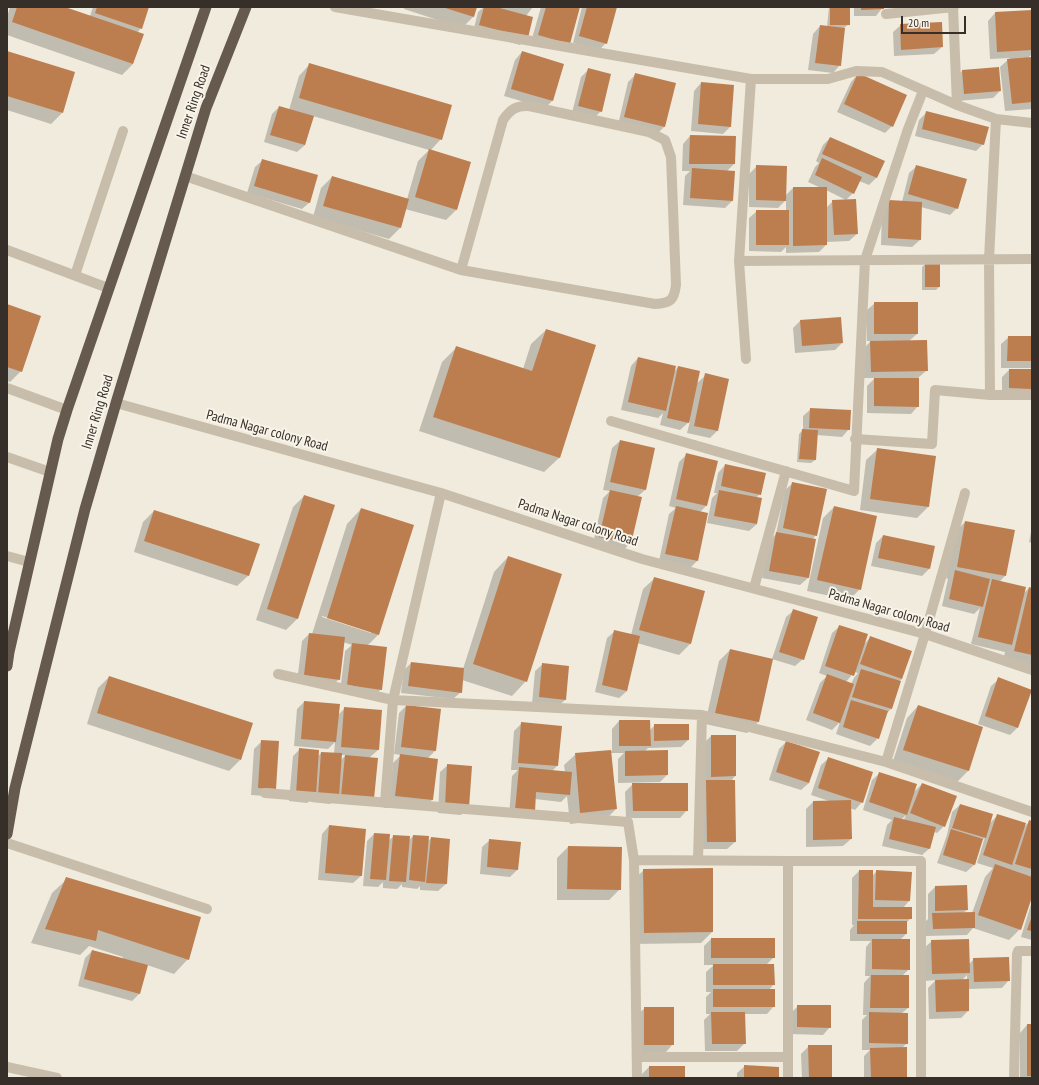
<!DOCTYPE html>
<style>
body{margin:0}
#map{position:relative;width:1039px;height:1085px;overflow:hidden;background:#f0ebdd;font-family:"PT Sans Narrow",sans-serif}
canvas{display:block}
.frame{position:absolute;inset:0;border:8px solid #362f29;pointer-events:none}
.scale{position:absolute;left:901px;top:16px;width:65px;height:18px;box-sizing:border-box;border:2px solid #362f29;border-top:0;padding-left:5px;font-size:12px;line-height:14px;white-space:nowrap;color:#362f29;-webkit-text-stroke:3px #f8f4e9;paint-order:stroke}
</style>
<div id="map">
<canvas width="1039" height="1085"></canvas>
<div class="frame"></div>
<div class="scale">20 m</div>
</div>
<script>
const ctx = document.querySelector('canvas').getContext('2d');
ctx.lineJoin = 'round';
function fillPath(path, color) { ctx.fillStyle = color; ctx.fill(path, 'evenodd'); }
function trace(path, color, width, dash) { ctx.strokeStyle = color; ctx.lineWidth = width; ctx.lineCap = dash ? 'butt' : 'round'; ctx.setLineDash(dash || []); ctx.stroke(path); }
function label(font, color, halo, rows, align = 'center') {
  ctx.font = font + ' "PT Sans Narrow",sans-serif'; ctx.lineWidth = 4; ctx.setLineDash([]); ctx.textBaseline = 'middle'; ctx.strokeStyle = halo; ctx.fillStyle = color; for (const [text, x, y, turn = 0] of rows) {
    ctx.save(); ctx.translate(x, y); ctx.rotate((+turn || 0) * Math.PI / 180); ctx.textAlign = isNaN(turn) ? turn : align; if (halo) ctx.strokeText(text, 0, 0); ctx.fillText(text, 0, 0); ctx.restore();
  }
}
fillPath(new Path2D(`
 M10,7H62L90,16L93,7H148L141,28L137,33L133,64L122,75L7,35V17Z
 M405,7H476L473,17L462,28L404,9Z
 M484,7H533L526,16L527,37L520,45L473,32L478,12Z
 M541,7H579L569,43L531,42Z
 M582,7H616L606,43L599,50L573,43Z
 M829,7H849V24L844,28L840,65L833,73L808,70L813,34L820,26L827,27Z
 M854,7H887H883L876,16H854Z
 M1032,11V54L1028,58H1032V109L1005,111L1000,67L1010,58L990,59L988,21L995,13Z
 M901,25L942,47L934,54L894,56L893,32Z
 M7,52L62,113L51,124L7,110Z
 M522,52L552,101L545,108L504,96L515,60Z
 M310,64L441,139L430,151L457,209L446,220L405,209L400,228L389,239L313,217L321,188L332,177L407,199L418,161L429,150L313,116L305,145L297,152L264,142L272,114L279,107L289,110L299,76Z
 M588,70L601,111L594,118L572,113L581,77Z
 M962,71L1000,91L993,98L957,101L955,78Z
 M858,74L892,126L885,133L837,112L851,82Z
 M635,75L675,84L664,127L657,134L618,125L628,82Z
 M701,83L730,127L723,134L691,131L694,91Z
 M927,112L983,144L976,151L915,136L919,120Z
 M690,136L734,164L727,171L734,172L732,201L725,208L683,205L685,176L690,171H682L683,144Z
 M830,138L883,162L876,178L869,185L859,181L853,193L846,200L826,190V208L833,201L857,234L849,241L826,242V245L819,252L786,253V247L781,252L749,251V218L757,211H786V200L778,208L749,207V174L757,166L785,196L793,188H821L808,182L815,167L819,163L816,161L823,145Z
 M263,160L310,202L302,209L247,193L255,167Z
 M917,166L957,208L950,215L921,207L920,240L912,247L881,245L882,209L890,201L902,202L909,173Z
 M925,264L939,287L936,290H922V267Z
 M875,303L917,334L909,341L927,370L918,378V406L911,414L867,413V386L875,378H864L863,349L871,341H867V310Z
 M7,305L21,371L10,382L7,381Z
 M800,321L842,343L835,350L795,353L793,328Z
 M546,330L559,458L544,472L419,431L442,362L456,348L523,369L531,344Z
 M1009,337H1032V368H1001V344Z
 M638,358L674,372L678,367L696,384L706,375L717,431L710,438L687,433L690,421L680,430L660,425L663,413L658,418L621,410L631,366Z
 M1009,370H1032V396L1002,395V377Z
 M811,409L849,429L842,437L817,435L815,460L811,463L797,462L799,434L803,430V416Z
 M620,441L654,449L645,490L637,497L630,543L623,551L593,544L603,498L610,491L603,490L612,448Z
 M878,449L928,507L917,518L860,510L866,460Z
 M686,455L706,506L700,512L697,561L690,568L659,561L669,514L676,508L669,506L679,462Z
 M725,465L760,494L756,498L757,524L749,531L707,523L712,498L717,493H714L718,473Z
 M793,483L816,535L812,540L808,578L800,585L762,578L769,541L776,534L785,490Z
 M304,496L333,505L297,619L286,630L256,620L293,507Z
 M834,507L860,589L849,600L807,591L823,518Z
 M361,509L379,634L367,646L381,689L374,697L340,692L345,651L352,645L343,642L339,679L332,686L297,682L302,641L309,634H312L347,524ZM322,616L371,631V633L322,617Z
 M154,511L249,575L237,586L134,552L143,522Z
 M965,522L1005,576L999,582L1023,594L1029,588L1032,589V668L1003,661L1005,652L971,644L980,608L974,614L942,606L948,579L946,578L954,533Z
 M1032,527V543L1029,542Z
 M883,536L929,569L922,576L871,566L876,543Z
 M508,557L526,681L512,696L462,680L461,692L453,699L401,693L404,670L411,663L463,669L494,572Z
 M655,578L704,592L690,644L679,655L637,643L627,691L619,698L595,692L607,638L615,631L631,635L643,589Z
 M794,610L803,659L795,666L772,659L786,617Z
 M840,626L863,645L870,638L902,679L898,682L891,709L885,715L878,738L870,746L836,734L840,722L832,730L806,720L820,683L827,676L819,673L832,633ZM854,672L858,673L854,678L851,684L846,682Z
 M730,650L758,722L747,733L705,724L719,661Z
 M543,664L565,700L557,707L532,704L535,671Z
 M109,677L240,760L229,771L87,724L98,688Z
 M999,679L1031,690L1017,728L1010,735L978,724L991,686Z
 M304,702L338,715L345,708L378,750L369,758L366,806L335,799L330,804L311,802L312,799L307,803L289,801L293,756L300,749L317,757L321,753L334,754L335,742L328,749L294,746L297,709ZM341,755H346L340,761Z
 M406,706L435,751L427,759L432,800L425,807L389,803L393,763L401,755L394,754L399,713Z
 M918,706L982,728L968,771L957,782L893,761L907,718Z
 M619,721L649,731L655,725L688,740L681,747L648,748L644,752L667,775L660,782L618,783V759L624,753H611L616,809L605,820L570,824L567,796L561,802L535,799L509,817L512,776L518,770H511L514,731L522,723L557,766L552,771L565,772L564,765L576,754L612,751V729Z
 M711,736H735V776L731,781L735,842L727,849H700L704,743Z
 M262,741L267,796L251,795L254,749Z
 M786,742L809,783L801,790L769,780L779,749Z
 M829,758L862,802L855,810L850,808L851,839L843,846L806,847V809L813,802L829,801L811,795L821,765Z
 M448,765L468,808L461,815L438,813L440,772Z
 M880,773L913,793L922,784L944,826L937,833L934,832L930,848L922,855L882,846L887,825L892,820L863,810L872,780ZM906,815L904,820H901Z
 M633,784L687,810L680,818H626L625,792Z
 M960,805L990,823L998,815L1024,827L1030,821L1032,822V894L1020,929L1009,940L973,928L967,935L926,936L925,922L928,919V894L935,887L967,910L963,913H972L985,877L993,868L977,863L985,837L982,841L974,865L966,872L937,863L947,835L952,812Z
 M329,826L365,830L361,876L353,883L318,880L322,834Z
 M374,834L389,835L388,841L394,836L408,841L413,836L428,841L431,838L446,884L438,891L420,890V886L417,889L402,887V884L397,889L383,888V882L378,887L363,886L367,841Z
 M490,840L517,870L510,877L480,874L482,847Z
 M568,847L620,889L609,900H557V858Z
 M712,869V932L701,943L633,944L632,881L644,870Z
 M859,871L872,876L877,871L909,901L903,908L911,918L906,923V934L900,940L909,969L902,976L908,1008L902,1013L907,1043L902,1048L906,1078H864V1056L870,1050H862V1020L867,1015H863L864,983L870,976H865L866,947L871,941H850V930L854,925H852V878Z
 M67,879L188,959L174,974L147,965L139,994L132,1001L78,986L85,958L92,951L122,959L123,957L89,946L80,955L31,943L52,893Z
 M1032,901V940L1021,937Z
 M711,939L774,957L766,965L774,984L769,990L774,1006L767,1014H744L745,1043L737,1051H705L704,1020L710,1014H706V997L711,992H706V972L714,965H704V946Z
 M932,941L969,964L974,959L1009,980L1002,988L968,989V1011L961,1018L929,1019L928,988L936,980L925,981L924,948ZM967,975V980H962Z
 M798,1006L830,1027L823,1035L790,1034L791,1013Z
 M645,1008L673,1044L666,1052H638L637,1015Z
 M1027,1025H1032V1078H1020V1033Z
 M809,1046L831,1078H802L801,1054Z
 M745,1066L778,1078H737V1073Z
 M649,1067L684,1078H642V1074Z`), '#0003');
fillPath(new Path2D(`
 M17,7H65L144,34L133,64L12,22Z
 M97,7H149L142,29L95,13Z
 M442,7H477L474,17Z
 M484,7H496L533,17L528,38L479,25Z
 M546,7H580L570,44L538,35Z
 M587,7H617L607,44L579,36Z
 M830,7H850V25H830Z
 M861,7H884V9L861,10Z
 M1032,10V50L997,52L995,12Z
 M942,22L943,47L901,50L900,24Z
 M820,25L845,28L841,66L815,63Z
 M7,51L75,72L63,113L7,96Z
 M522,51L564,64L553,101L511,89Z
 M1032,57V102L1012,104L1007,59Z
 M309,63L452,105L442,140L299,98Z
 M999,67L1001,91L964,94L962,70Z
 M588,68L611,74L602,112L578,106Z
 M635,73L676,83L665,127L624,117Z
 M858,73L907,95L893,127L844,104Z
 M701,82L734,85L731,127L698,124Z
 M279,106L314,116L305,145L270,135Z
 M926,111L989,127L984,145L922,129Z
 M690,135L736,136L735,164H689Z
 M830,137L885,161L877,178L822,154Z
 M429,149L471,162L457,210L415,197Z
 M822,158L862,177L854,194L815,175Z
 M262,159L318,175L310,203L254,186Z
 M756,165L787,166L786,201L756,200Z
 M916,165L967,179L958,209L908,194Z
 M692,168L735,171L733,201L690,198Z
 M332,176L409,199L401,228L323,206Z
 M793,187H827V245L793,246Z
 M856,199L858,234L834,235L832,200Z
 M889,200L922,202L921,240L888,238Z
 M756,210H789V245H756Z
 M940,262V287H925V263Z
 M874,302H918V334H874Z
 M7,304L41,316L22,372L7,367Z
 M841,317L843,343L802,346L800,320Z
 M546,329L596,345L560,458L433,417L456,346L532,371Z
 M1008,336H1032V361H1007Z
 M927,340L928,371L871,372L870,341Z
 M638,357L676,366L666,411L628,402Z
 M678,366L700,371L689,423L667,418Z
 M1009,369H1032V389L1009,388Z
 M705,373L729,379L718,431L694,426Z
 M874,378H919V407L874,406Z
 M810,408L851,410L850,430L809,428Z
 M802,429L818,430L816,460L799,459Z
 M620,440L655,448L646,490L610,482Z
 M877,448L936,456L929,507L870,499Z
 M686,453L718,461L707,506L676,499Z
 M725,464L766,473L761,495L721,486Z
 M792,482L827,489L817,536L783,528Z
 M610,490L642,497L631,544L599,537Z
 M719,490L762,498L757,524L714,516Z
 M304,495L335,505L298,619L267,609Z
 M676,506L708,513L698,561L665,554Z
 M834,506L877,516L861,590L817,580Z
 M361,508L414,525L379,635L327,618Z
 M154,510L260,544L249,576L144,541Z
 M965,521L1015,530L1006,576L957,567Z
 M776,532L816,539L809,578L769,571Z
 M883,535L935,546L930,569L878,558Z
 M508,556L562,574L527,682L473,664Z
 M955,570L990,579L983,607L949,599Z
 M654,577L705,591L691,644L639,630Z
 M992,579L1026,587L1012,645L978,637Z
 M1029,587L1032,588V655L1014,651Z
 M793,609L818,617L804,660L779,652Z
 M839,625L868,634L854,676L825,666Z
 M614,630L640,636L627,691L602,685Z
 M309,633L345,637L340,680L304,675Z
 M870,636L912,651L902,679L860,664Z
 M352,643L387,647L382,690L347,685Z
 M730,649L773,659L759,722L715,713Z
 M411,662L464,668L462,693L408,686Z
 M542,663L569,666L566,700L539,697Z
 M861,669L901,681L892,709L852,697Z
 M827,674L854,684L840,723L813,713Z
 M109,676L253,723L241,760L97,713Z
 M998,677L1032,690L1018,728L985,716Z
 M851,700L888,711L879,739L843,727Z
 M304,701L340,704L336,742L301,739Z
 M406,705L441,709L436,751L401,747Z
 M918,705L983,727L969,771L903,750Z
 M344,707L382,710L379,750L341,747Z
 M619,720H650L651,746H619Z
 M521,722L562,726L558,766L518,763Z
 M654,724H689V740L654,741Z
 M711,735H736V776L711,777Z
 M261,740L279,741L276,789L258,788Z
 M786,741L820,752L809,783L776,772Z
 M299,748L319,750L316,796L296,794Z
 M611,750L617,809L580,813L575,753Z
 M668,750V775L625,776V751Z
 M321,752L342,753L339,797L318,795Z
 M400,754L438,759L433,800L395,796Z
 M345,755L378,758L374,799L341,796Z
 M828,757L873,772L863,803L818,788Z
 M447,764L472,766L469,808L445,806Z
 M519,767L572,772L570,795L536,792L535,812L515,810Z
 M879,772L917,784L907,815L869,802Z
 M706,780H735L736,842H707Z
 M632,783H688V811H633Z
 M922,783L957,796L945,827L910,813Z
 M851,800L852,839L813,840V801Z
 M960,804L993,814L986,838L952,828Z
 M997,814L1026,823L1012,865L983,855Z
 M894,817L936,827L930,849L889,839Z
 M1029,820L1032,821V869L1015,864Z
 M329,825L366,829L362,876L325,873Z
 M951,829L983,839L975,865L943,855Z
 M374,833L390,834L386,880L370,879Z
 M393,835L410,836L406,882L389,881Z
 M413,835L429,836L425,882L409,880Z
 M431,837L450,839L447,884L426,883Z
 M489,839L521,842L518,870L487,867Z
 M568,846L622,847L621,890L567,889Z
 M995,864L1032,877V897L1021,930L978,915Z
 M713,868V932L644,933L643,869Z
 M859,870H873V907H912V919H858Z
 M876,870L912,872L910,901L875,900Z
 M66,877L201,917L189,960L98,930L96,941L45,929Z
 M967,885L968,910L935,911V886Z
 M975,912V928L933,929L932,913Z
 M1032,916V931L1027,930Z
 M857,921H907V934H857Z
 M711,938H775V958H711Z
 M872,939H910V970L872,969Z
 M969,939L970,973L932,974L931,940Z
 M92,950L148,965L140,994L84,979Z
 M1009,957L1010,981L974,982L973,958Z
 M713,964H774L775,985H713Z
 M871,975H909V1008H870Z
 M969,979V1011L936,1012L935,980Z
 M713,989H775V1007H713Z
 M797,1005H831V1028L797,1027Z
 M644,1007H674V1045H644Z
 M711,1012H745L746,1044H712Z
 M869,1012L908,1013V1044L869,1043Z
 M1027,1024H1032V1076H1027Z
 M808,1045H832V1078H809Z
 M907,1047V1078H871L870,1048Z
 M744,1065L779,1067V1078H744Z
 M649,1066H685V1078H649Z`), '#bc7d4f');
trace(new Path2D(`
 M7,250L108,288
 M75,275L123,131
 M7,388L67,410
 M7,457L50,472
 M7,556L29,562
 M7,843L207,909`), '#c8bdaa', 10);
trace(new Path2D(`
 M335,7L751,79
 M953,7L957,105
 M886,14L954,7
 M1032,123L996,119L957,105L882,72L856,71L828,79H751L739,261L1032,259
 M185,176L461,270L503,120C510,110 516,105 529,106L649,132L665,140L671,157L676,285C674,300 671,303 655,304L461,270
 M739,261L746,359
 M990,395L989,259L996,119
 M116,403L441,493L642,559L925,634L1032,670
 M611,421L854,491L865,260L908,129L923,91
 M855,439L932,444L935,390L990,395H1032
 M965,493L925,634L886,762L1032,812
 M754,588L786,471
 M278,674L393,700L702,715L886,762
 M265,793L628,822L634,860L788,861
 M385,803L393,700L441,493
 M634,860L637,1078
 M698,860L702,715
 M637,1057H788
 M7,1067L57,1078
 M788,1078V861H921V1078
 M1014,1078L1017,954L1018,951H1032`), '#c8bdaa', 10);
trace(new Path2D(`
 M7,666L9,652L58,439L67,410L206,7
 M7,834L15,788L85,509L116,403L206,108L246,7`), '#665a4e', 11);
label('14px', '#362f29', '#f8f4e9', [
 ["Inner Ring Road",194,102,-71],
 ["Inner Ring Road",98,412,-73],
 ["Padma Nagar colony Road",267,431,15],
 ["Padma Nagar colony Road",578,523,18],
 ["Padma Nagar colony Road",889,611,16]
]);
</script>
